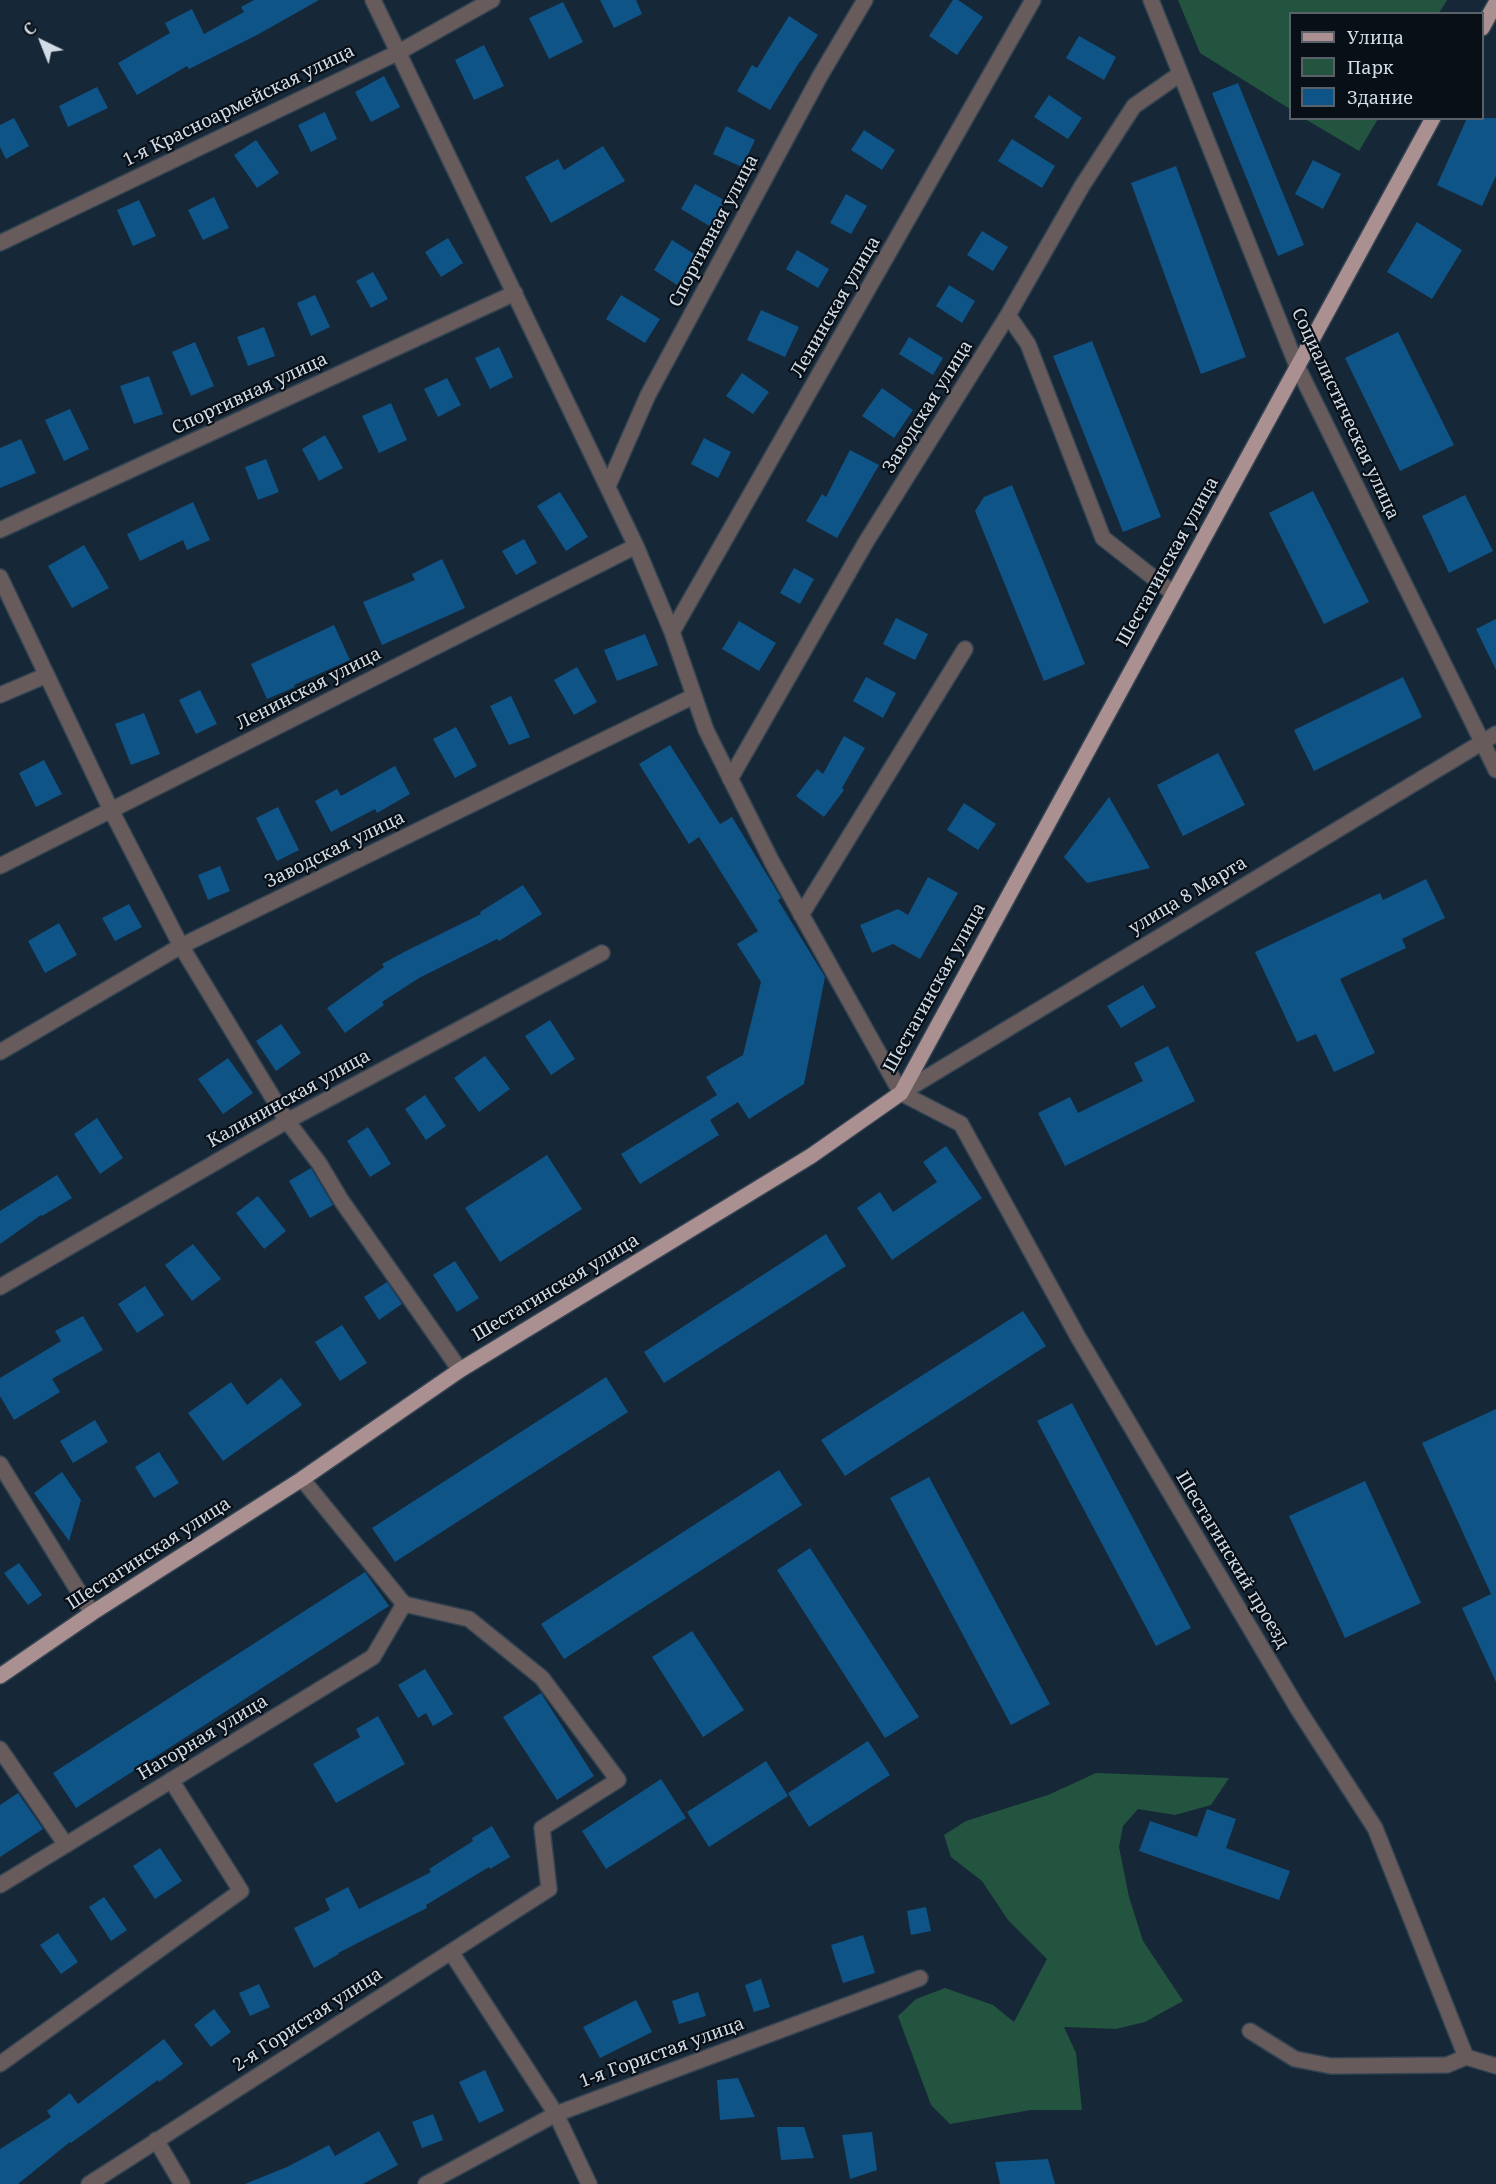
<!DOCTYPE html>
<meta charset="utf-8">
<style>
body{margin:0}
#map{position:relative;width:1496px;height:2184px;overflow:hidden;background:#162737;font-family:"Noto Serif",serif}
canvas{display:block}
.legend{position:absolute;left:1289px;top:12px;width:195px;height:108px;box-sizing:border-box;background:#080f16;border:2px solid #58616a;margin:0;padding:8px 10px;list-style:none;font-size:18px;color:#d1dce7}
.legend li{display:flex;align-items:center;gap:12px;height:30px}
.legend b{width:30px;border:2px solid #58616a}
.north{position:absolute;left:12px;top:12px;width:60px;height:60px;-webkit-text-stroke:4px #080f16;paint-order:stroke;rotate:317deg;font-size:16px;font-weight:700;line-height:24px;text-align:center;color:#d1dce7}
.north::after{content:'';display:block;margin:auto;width:21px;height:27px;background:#d1dce7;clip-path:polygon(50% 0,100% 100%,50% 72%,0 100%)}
</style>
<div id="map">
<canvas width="1496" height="2184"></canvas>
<ul class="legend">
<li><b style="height:8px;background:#aa9091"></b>Улица</li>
<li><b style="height:16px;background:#23543f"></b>Парк</li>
<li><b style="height:16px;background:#0f5487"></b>Здание</li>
</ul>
<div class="north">С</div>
</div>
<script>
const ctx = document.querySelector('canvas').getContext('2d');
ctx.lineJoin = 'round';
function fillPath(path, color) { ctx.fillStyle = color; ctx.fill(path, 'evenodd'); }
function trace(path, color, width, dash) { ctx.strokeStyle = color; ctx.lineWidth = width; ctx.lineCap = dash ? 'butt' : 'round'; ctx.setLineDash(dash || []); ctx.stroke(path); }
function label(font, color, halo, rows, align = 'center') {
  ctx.font = font + ' "Noto Serif",serif'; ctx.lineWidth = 4.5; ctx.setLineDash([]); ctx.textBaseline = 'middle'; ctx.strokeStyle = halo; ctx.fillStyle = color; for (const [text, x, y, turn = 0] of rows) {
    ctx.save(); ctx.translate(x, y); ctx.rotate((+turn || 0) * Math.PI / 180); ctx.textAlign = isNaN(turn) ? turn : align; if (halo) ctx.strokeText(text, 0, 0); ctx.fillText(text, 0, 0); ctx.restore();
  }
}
fillPath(new Path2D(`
 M1178,0H1447L1439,13L1290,14V109L1200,53Z
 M1305,119L1378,118V119L1359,151Z
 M1096,1773L1229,1778L1211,1805L1175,1815L1138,1809L1123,1826L1119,1847L1129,1897L1143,1941L1183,2001L1145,2022L1116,2029L1064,2027L1076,2053L1082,2110H1031L950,2124L931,2105L898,2016L916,1999L945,1988L993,2005L1014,2022L1047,1959L1008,1920L982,1881L951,1857L944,1835L966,1821L1048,1795Z`), '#23543f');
fillPath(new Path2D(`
 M254,0H319L257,35L189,69L187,66L137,95L118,63L170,33L165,23L192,9L204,34L244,12L241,7Z
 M600,0H636L642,14L614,28Z
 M953,0H958L983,17L957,55L929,36Z
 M563,2L583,42L549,59L529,18Z
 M789,16L818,35L801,61H800L770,110L737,91L752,65L757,68Z
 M1079,36L1116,57L1104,80L1066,58Z
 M484,45L504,86L474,100L455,60Z
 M384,76L400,107L371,122L355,92Z
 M1238,83L1304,245L1278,256L1212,93Z
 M97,87L108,108L68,127L59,106Z
 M1049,95L1082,118L1068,139L1034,117Z
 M325,112L337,139L311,152L298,125Z
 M14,118L29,146L6,159L0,147V125Z
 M1467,118H1496V176L1482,206L1437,185Z
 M726,126L755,140L742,167L713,154Z
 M864,130L895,150L882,170L851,150Z
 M1012,139L1055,166L1042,188L998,161Z
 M256,140L279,173L257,188L234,155Z
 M603,146L625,181L551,223L525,177L558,159L564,170Z
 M1313,160L1341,174L1323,209L1295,194Z
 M1176,166L1246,357L1201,374L1131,183Z
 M695,184L726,201L711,227L681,209Z
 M846,194L867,206L851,234L830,223Z
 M214,197L229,228L203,240L188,210Z
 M139,200L156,236L133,246L117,210Z
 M1417,222L1462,250L1432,299L1387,272Z
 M982,231L1008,247L993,271L967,255Z
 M448,238L463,263L441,277L425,252Z
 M672,240L696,255L677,285L654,270Z
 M797,250L829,269L818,288L786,269Z
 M373,272L388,299L371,308L356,281Z
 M949,285L975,301L962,323L936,306Z
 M315,295L330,327L311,336L297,303Z
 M621,295L660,319L645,343L606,319Z
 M761,310L799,327L785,357L747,340Z
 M264,327L275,356L248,366L237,337Z
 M1398,332L1454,445L1400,471L1345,358Z
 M909,337L943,358L933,375L899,354Z
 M1092,341L1161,517L1123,532L1053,356Z
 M195,342L214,386L191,396L172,352Z
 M499,347L513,377L490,389L475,358Z
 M742,373L769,392L753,414L726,396Z
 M149,376L163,414L134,424L120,386Z
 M447,378L461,405L438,417L424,389Z
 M882,388L913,410L894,438L862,416Z
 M391,403L407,440L379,453L362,416Z
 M70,409L89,449L64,461L45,420Z
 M325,435L343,468L319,481L302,449Z
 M704,438L731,452L718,478L691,464Z
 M21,439L36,473L0,488V448Z
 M850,450L879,465L837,538L806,521L822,494L826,497Z
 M266,459L279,492L258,500L245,467Z
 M1012,485L1085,664L1044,681L975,511L984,497Z
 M1313,491L1369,602L1324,624L1269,513Z
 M560,492L588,537L566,551L537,506Z
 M1465,495L1493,551L1449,573L1422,516Z
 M193,502L210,540L187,550L183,540L140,561L127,534Z
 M524,539L537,563L516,575L502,551Z
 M84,545L109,588L72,608L48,566Z
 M442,559L465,608L382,645L363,602L415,580L412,574Z
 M794,568L814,579L800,604L780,593Z
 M896,618L928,634L915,660L883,644Z
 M1496,619V670L1476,629Z
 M739,621L776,643L759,671L722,649Z
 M334,625L350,660L294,685L295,687L267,699L251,664Z
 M645,634L658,665L617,681L604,650Z
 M577,667L597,702L574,715L554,680Z
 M866,677L896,693L883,718L853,701Z
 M1403,677L1422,717L1314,771L1294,730Z
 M200,690L217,724L196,734L179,700Z
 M511,696L530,737L509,745L490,706Z
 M144,713L160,754L131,765L115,724Z
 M456,727L477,766L455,778L433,739Z
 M844,736L865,748L842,788L844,790L824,817L796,796L817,769L823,774Z
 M670,745L720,824L732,817L781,898L778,900L825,977L804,1084L749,1119L738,1102L710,1120L719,1135L640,1184L621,1154L717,1095L706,1077L743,1055L761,982L737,944L758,931L699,837L689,844L639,764Z
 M1218,753L1245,805L1183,836L1157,785Z
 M44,760L62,794L36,807L19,773Z
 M395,766L410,794L377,813L375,809L331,832L315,801L337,789L341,796Z
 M1109,797L1150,868L1087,883L1064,857Z
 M964,803L996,824L978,850L947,830Z
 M278,807L299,850L277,861L256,818Z
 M220,866L230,891L208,900L198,875Z
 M928,877L958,893L920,959L893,944L872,953L860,925L898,909L908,915Z
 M1426,879L1445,918L1402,939L1406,948L1340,979L1375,1053L1334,1072L1316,1034L1297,1042L1255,952L1380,893L1383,900Z
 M523,885L542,914L499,941L497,939L419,978L382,1002L384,1005L345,1033L327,1008L384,967L382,964L404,952L481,914L480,912Z
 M129,904L142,927L115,941L102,918Z
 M59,923L77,955L45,973L28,941Z
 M1143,985L1156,1007L1121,1028L1107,1006Z
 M550,1020L575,1059L551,1075L525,1036Z
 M281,1024L301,1053L276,1071L256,1041Z
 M1168,1046L1195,1101L1065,1166L1038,1113L1070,1097L1078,1113L1143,1081L1134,1063Z
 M485,1056L510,1089L479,1112L454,1078Z
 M228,1058L253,1093L223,1114L198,1079Z
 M425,1095L446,1126L426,1140L405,1109Z
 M97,1118L123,1158L100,1174L74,1134Z
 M368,1127L391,1164L370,1177L347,1141Z
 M946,1146L982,1198L892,1260L857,1208L880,1192L893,1212L937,1182L923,1162Z
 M547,1155L582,1209L500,1262L465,1208Z
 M311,1168L333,1205L310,1218L289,1181Z
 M57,1175L72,1198L42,1216L41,1215L0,1244V1211Z
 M258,1196L286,1231L264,1249L236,1213Z
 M826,1234L846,1266L664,1383L644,1352Z
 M193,1244L221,1279L192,1301L165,1265Z
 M455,1261L479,1298L457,1312L433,1275Z
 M387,1282L402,1304L379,1320L364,1297Z
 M145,1286L164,1315L137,1333L118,1304Z
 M1023,1311L1046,1346L845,1476L821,1440Z
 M83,1316L103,1350L52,1379L60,1392L14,1420L0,1396V1378L61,1341L55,1331Z
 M342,1325L367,1363L340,1381L315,1342Z
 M606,1377L628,1412L395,1562L372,1528Z
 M281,1378L302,1405L223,1461L188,1413L231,1382L247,1405Z
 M1072,1403L1191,1628L1156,1646L1037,1421Z
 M1496,1409V1682L1462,1608L1491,1594L1422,1443Z
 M95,1420L108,1442L73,1463L60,1441Z
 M159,1452L179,1483L154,1498L135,1467Z
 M779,1470L802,1505L564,1659L541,1624Z
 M62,1472L81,1500L69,1541L34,1493Z
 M929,1477L1050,1704L1011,1725L890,1498Z
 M1365,1481L1421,1603L1345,1638L1289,1516Z
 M810,1548L919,1717L885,1738L777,1570Z
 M19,1563L42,1595L28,1605L4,1573Z
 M365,1572L389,1606L76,1808L53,1773Z
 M692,1631L744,1710L703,1737L652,1657Z
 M425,1669L453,1714L433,1726L426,1713L418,1718L398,1685Z
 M541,1693L594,1776L557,1800L503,1717Z
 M378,1716L405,1764L336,1803L313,1764L360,1737L356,1729Z
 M868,1741L890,1775L809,1827L788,1793Z
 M766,1761L788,1796L709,1847L687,1812Z
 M661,1779L686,1818L606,1869L582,1831Z
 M18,1793L43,1829L0,1857V1805Z
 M1207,1809L1236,1819L1226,1848L1290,1871L1279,1900L1139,1851L1150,1821L1197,1837Z
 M492,1826L510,1857L490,1869L489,1867L426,1905L427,1908L338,1953L339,1954L314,1968L294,1928L330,1910L325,1899L348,1887L359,1909L431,1872L429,1869L473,1841L472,1838Z
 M160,1848L182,1881L155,1899L133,1866Z
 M104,1897L127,1930L111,1941L89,1907Z
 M926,1907L931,1931L911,1935L907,1911Z
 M58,1933L78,1962L61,1974L40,1945Z
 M863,1935L875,1973L843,1983L831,1945Z
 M761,1979L770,2007L754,2012L745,1985Z
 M259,1984L270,2007L250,2016L239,1993Z
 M698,1992L706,2016L679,2024L672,2001Z
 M636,2000L652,2032L600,2058L583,2027Z
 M214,2009L231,2032L211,2047L194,2025Z
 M164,2039L183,2064L159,2082L158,2080L71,2143L70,2142L18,2184H0V2149L51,2117L47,2111L70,2093L78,2104Z
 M485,2070L504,2111L479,2123L459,2082Z
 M738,2078L755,2117L720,2120L717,2080Z
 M433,2114L443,2140L422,2148L412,2122Z
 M777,2127H804L814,2158L781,2160Z
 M379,2131L398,2165L363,2184H245L287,2167L329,2145L335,2156Z
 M872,2132L877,2170L850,2179L842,2135Z
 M1048,2159L1055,2184H1000L995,2162Z`), '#0f5487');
const minor = new Path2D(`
 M373,0L636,546L672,632L706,730L772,862L901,1093
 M1151,0L1297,366L1496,770
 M0,243L399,52L492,0
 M1008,315L1028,344L1103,538L1173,593
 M608,486L648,395L820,76L865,0
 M0,530L515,293
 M0,577L111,810L181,946L287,1121L319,1163L341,1200L460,1370
 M672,632L1033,0
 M0,695L47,675
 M730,779L866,542L1008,315L1082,186L1134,106L1180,74
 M0,866L636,546
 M801,915L965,649
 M0,1052L181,946L694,696
 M901,1093L961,1124L1078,1337L1298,1709L1375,1828L1466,2057
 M901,1093L1496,734
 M0,1287L287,1121L602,953
 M0,1464L92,1613
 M0,1749L66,1845
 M0,1885L373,1657L404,1604
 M451,1952L556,2114L589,2184
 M1250,2031L1295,2059L1331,2066L1447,2065L1466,2057
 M1466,2057L1496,2066
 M0,2064L241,1891L171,1780
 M156,2140L182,2184
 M89,2184L549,1889L542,1828L618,1780L542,1678L469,1619L404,1604L302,1479
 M426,2184L556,2114L920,1978`);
const major = new Path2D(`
 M1482,28L1496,3
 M0,1676L92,1613L302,1479L460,1370L811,1156L901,1093L1433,118`);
trace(minor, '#344453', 18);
trace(major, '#344453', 18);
trace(minor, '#685b5b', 15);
trace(major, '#aa9091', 15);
label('18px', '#d1dce7', '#080f16', [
 ["1-я Красноармейская улица",239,106,-26],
 ["Спортивная улица",714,231,-62],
 ["Ленинская улица",836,307,-60],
 ["Спортивная улица",250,394,-25],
 ["Заводская улица",928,407,-58],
 ["Социалистическая улица",1345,414,65],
 ["Шестагинская улица",1168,562,-61],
 ["Ленинская улица",309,689,-27],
 ["Заводская улица",335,850,-26],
 ["улица 8 Марта",1188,896,-31],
 ["Шестагинская улица",935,988,-61],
 ["Калининская улица",289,1099,-29],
 ["Шестагинская улица",556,1288,-31],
 ["Шестагинская улица",149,1554,-33],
 ["Шестагинский проезд",1232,1560,59],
 ["Нагорная улица",203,1738,-31],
 ["2-я Гористая улица",308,2020,-33],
 ["1-я Гористая улица",662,2053,-20]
]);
</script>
